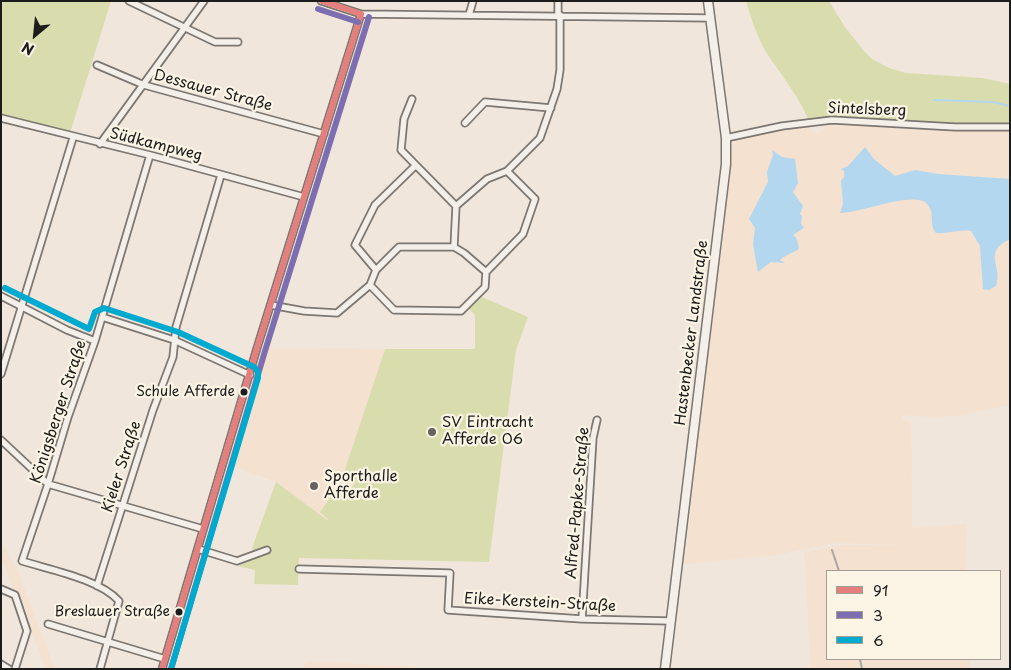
<!DOCTYPE html>
<meta charset="utf-8">
<style>
body{margin:0}
#map{position:relative;width:1011px;height:670px;overflow:hidden;background:#f1e6db;font-family:"Playpen Sans",sans-serif}
canvas{display:block}
.frame{position:absolute;inset:0;border:2px solid #1c1c1c;pointer-events:none}
.legend{position:absolute;left:826px;top:570px;width:175px;height:90px;box-sizing:border-box;background:#fcf5e5;border:1px solid #a29e95;margin:0;padding:6px 9px;list-style:none;font-size:15px;color:#1c1c1c}
.legend li{display:flex;align-items:center;gap:10px;height:25px}
.legend b{width:25px;border:1px solid #a29e95}
.north{position:absolute;left:10px;top:10px;width:50px;height:50px;-webkit-text-stroke:4px #fcf5e5;paint-order:stroke;rotate:208deg;font-size:14px;font-weight:700;line-height:20px;text-align:center;color:#1c1c1c}
.north::after{content:'';display:block;margin:auto;width:18px;height:22px;background:#1c1c1c;clip-path:polygon(50% 0,100% 100%,50% 72%,0 100%)}
</style>
<div id="map">
<canvas width="1011" height="670"></canvas>
<div class="frame"></div>
<ul class="legend">
<li><b style="height:6px;background:#e57f7d"></b>91</li>
<li><b style="height:6px;background:#7c6eb0"></b>3</li>
<li><b style="height:6px;background:#00a9ce"></b>6</li>
</ul>
<div class="north">N</div>
</div>
<script>
const ctx = document.querySelector('canvas').getContext('2d');
ctx.lineJoin = 'round';
function fillPath(path, color) { ctx.fillStyle = color; ctx.fill(path, 'evenodd'); }
function trace(path, color, width, dash) { ctx.strokeStyle = color; ctx.lineWidth = width; ctx.lineCap = dash ? 'butt' : 'round'; ctx.setLineDash(dash || []); ctx.stroke(path); }
function label(font, color, halo, rows, align = 'center') {
  ctx.font = font + ' "Playpen Sans",sans-serif'; ctx.lineWidth = 4.5; ctx.setLineDash([]); ctx.textBaseline = 'middle'; ctx.strokeStyle = halo; ctx.fillStyle = color; for (const [text, x, y, turn = 0] of rows) {
    ctx.save(); ctx.translate(x, y); ctx.rotate((+turn || 0) * Math.PI / 180); ctx.textAlign = isNaN(turn) ? turn : align; if (halo) ctx.strokeText(text, 0, 0); ctx.fillText(text, 0, 0); ctx.restore();
  }
}
fillPath(new Path2D(`
 M829,124L943,130H1010V405L957,416L932,417L903,415L902,420L911,423L912,528L967,524L965,571H827V659H969L970,669H811L804,553L840,545H913L837,543L776,555L684,564L732,146L737,140L803,125L810,128L813,133L820,132Z
 M257,348L385,349L343,474L355,483L327,520L276,482L223,463Z
 M1,540L20,577L55,669H46L1,557Z
 M308,661L447,669H300Z`), '#f5e1cf');
fillPath(new Path2D(`
 M1,1H111L70,133L1,115Z
 M746,1H829L845,27L864,51L872,59L889,68L906,73L983,78L1010,84V125L955,127L809,121C798,95 781,75 766,52C757,36 751,19 746,1Z
 M482,297L528,317L516,350L489,562L299,558L298,585L254,584L255,570L237,566L255,557L252,548L276,482L327,520L328,519L320,512L340,484L349,491L355,483L343,475L385,349H475V315L469,309Z`), '#d9ddae');
fillPath(new Path2D(`
 M865,147L874,159L895,176L915,170L938,174L1010,179V239C982,252 1003,266 996,286L989,290L983,289L980,246L971,231C959,229 948,234 936,233C928,223 936,214 927,204C914,190 859,214 840,213L843,204L841,181L844,177V171L841,169L848,166Z
 M772,150L782,157L795,159L798,183L793,192L803,206L800,214L802,216L801,224L804,228L793,235L797,239L799,249L782,258L780,260L785,263L771,262L758,272L753,245L755,228L749,219L768,182L767,172L773,155Z`), '#b4d7f0');
trace(new Path2D(`
 M934,100L992,102L1010,106`), '#b4d7f0', 2);
const minor = new Path2D(`
 M129,1L215,42H238
 M321,1L361,14L710,18
 M469,15L473,1
 M558,15V1
 M97,65L144,85L324,134
 M412,99L404,119L401,150L456,206
 M1,118L150,155L304,197
 M465,123L485,102L551,108
 M726,138L782,126L832,120L955,127H1010
 M100,144L204,1
 M454,247L464,253L486,272
 M376,270L355,245L375,205L415,166
 M370,285L394,310L461,311L485,287L486,272L523,234L535,199L507,171
 M1,296L67,330L95,341
 M271,305L304,311L337,313L370,285L376,270L399,247H454L456,206L487,179L507,171L540,138L557,89L560,70V15
 M102,317L174,340L250,375
 M1,374L73,138
 M1,440L48,484L203,529
 M198,549L237,561L267,550
 M299,569L450,573L448,610L582,619L670,621
 M97,586L153,410L173,357L176,327L221,175
 M1,589L15,595L27,631L15,669
 M582,619L593,438L597,420
 M48,624L165,659
 M1,664L9,669
 M100,669L119,601C99,579 51,570 22,561L48,484L68,417L95,341L150,155
 M162,669L257,348L361,14`);
const secondary = new Path2D(`
 M665,669L726,164V138L708,1`);
trace(minor, '#7c7772', 9);
trace(secondary, '#7c7772', 11);
trace(minor, '#f4f0e9', 5.5);
trace(secondary, '#f4f0e9', 8);
trace(new Path2D(`
 M832,550L839,571
 M860,659L862,669`), '#aaa7a3', 2);
trace(new Path2D(`
 M322,1L361,14
 M162,669L257,348L361,14`), '#e57f7d', 6);
trace(new Path2D(`
 M318,9L358,22
 M171,669L265,351L369,17`), '#7c6eb0', 6);
trace(new Path2D(`
 M5,288L89,329L95,312L104,308L178,332L254,367L258,372V378L171,669`), '#00a9ce', 6);
for (const [x, y, r, color] of [
 [244,392,4.5,"#1c1c1c"],
 [432,432,5,"#67635f"],
 [314,486,5,"#67635f"],
 [179,612,4.5,"#1c1c1c"]
]) { const dot = new Path2D(); dot.arc(x, y, r, 0, 2 * Math.PI); ctx.fillStyle = color; ctx.fill(dot); trace(dot, '#fcf5e5', 2); }
label('14px', '#1c1c1c', '#fcf5e5', [
 ["Schule Afferde",235,392],
 ["Breslauer Straße",170,612]
], 'right');
label('15px', '#1c1c1c', '#fcf5e5', [
 ["Dessauer Straße",213,91,15],
 ["Sintelsberg",867,110,2],
 ["Südkampweg",156,145,14],
 ["Hastenbecker Landstraße",692,333,-83],
 ["Königsberger Straße",59,412,-72],
 ["Kieler Straße",122,467,-72],
 ["Alfred-Papke-Straße",578,503,-85],
 ["Eike-Kerstein-Straße",540,603,3]
]);
label('15px', '#1c1c1c', '#fcf5e5', [
 ["SV Eintracht",442,423],
 ["Afferde 06",442,440],
 ["Sporthalle",324,477],
 ["Afferde",324,494]
], 'left');
</script>
